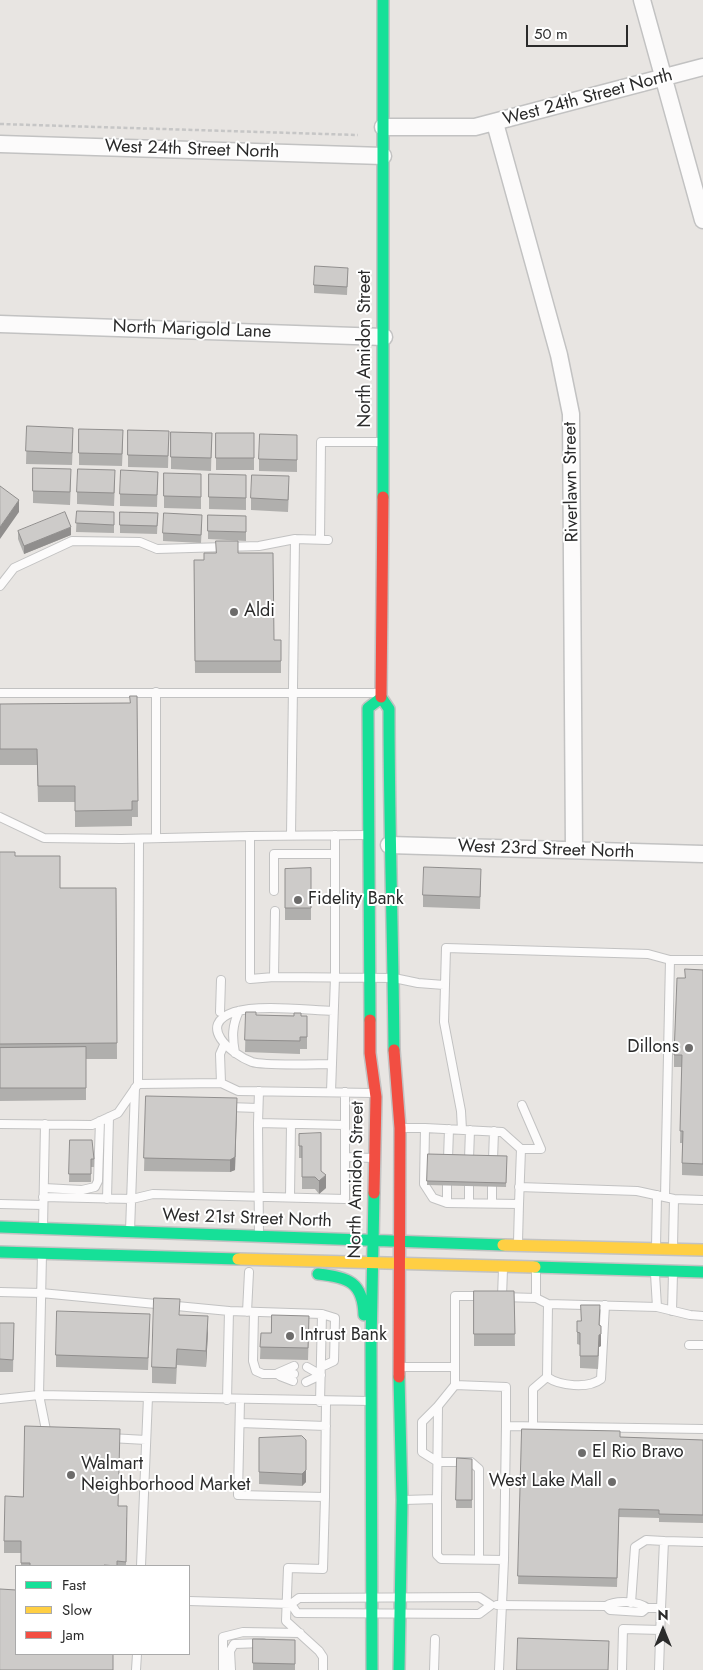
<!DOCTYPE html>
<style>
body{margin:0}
#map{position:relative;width:703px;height:1670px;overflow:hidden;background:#e8e5e2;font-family:Jost,sans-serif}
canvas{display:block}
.legend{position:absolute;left:15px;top:1565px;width:175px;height:90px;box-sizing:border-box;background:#fff;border:1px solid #aaa;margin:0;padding:6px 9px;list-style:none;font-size:15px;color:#2b2b2b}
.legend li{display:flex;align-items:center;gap:10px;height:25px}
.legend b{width:25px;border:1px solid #aaa}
.north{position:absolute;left:638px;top:1605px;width:50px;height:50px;-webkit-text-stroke:4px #fff;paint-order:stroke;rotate:0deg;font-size:14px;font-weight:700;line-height:20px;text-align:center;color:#2b2b2b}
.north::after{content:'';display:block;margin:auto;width:18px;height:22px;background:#2b2b2b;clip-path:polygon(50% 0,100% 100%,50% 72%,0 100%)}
.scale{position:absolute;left:526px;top:25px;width:102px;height:22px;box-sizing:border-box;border:2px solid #2b2b2b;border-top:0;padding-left:6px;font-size:15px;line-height:18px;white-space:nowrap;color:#2b2b2b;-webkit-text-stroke:4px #fff;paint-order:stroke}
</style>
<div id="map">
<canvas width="703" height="1670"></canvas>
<ul class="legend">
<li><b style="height:6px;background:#16e098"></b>Fast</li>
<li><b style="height:6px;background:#ffcf43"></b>Slow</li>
<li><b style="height:6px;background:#f24e42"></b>Jam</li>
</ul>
<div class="north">N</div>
<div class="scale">50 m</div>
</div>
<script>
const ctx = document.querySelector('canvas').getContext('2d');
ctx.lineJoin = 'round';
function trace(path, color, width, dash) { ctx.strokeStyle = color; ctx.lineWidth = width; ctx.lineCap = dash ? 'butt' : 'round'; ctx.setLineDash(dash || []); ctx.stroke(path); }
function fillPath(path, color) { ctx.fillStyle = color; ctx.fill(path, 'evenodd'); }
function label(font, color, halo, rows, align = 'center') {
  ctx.font = font + ' Jost,sans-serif'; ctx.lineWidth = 4; ctx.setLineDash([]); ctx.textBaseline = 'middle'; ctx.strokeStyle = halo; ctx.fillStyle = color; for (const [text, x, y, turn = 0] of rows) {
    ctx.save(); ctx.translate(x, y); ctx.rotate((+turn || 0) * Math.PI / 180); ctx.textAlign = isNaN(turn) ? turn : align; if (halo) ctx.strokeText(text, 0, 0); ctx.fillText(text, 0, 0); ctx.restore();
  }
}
const lane = new Path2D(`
 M320,539L321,442H382
 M0,586L14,568L72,541L140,542L157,549L259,546L295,539
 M156,692V838
 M0,693H378
 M0,817L44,838L121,839L250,836
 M291,835L295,539L328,540
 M367,835L250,836V979L274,977L394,978L418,983L444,985
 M274,891V854H335
 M274,977L275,911
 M220,1012L221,980
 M235,1053C232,1037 232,1026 239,1011
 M332,1064C316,1064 264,1066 252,1062C231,1054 196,1025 234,1012C259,1004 306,1010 333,1011
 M221,1083L220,1054L224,1045
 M138,1084L139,839
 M259,1091L258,1123L345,1125
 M331,1092L335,977V835
 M228,1107L258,1108
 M258,1123L259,1236
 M0,1124L92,1125L118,1113L138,1084L221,1083L238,1091L374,1093
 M402,1128H425L424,1184L433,1198L447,1203L519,1204L518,1242
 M425,1128L502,1132L521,1149L519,1204
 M462,1130L461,1111L444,1022L446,948L648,954L670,960H703
 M521,1149H541L522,1105
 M345,1157L373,1158
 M448,1159L449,1129
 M469,1159L470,1130
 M493,1160L494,1131
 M519,1187L637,1191L674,1199L703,1200
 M44,1188L82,1190L95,1187L98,1181L100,1121
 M43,1197L132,1199L153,1194L345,1199V1092
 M290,1197L291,1124
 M665,1197L670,960
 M107,1199L109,1117
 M447,1203V1185
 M469,1203V1186
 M492,1203V1187
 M0,1204L43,1205
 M43,1228L45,1124
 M130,1231L135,1088
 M656,1247L657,1195
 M673,1247L674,1199
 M42,1254L39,1395L370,1401
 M503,1269L502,1297L536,1298
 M655,1274L657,1307
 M0,1292L41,1293L229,1311L227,1400
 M548,1304L657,1307L690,1315L703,1316
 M229,1311L322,1314L320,1402
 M672,1311L673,1273
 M247,1312L249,1272
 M254,1312L253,1361L256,1371L263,1374H294
 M689,1345H703
 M307,1367L321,1375
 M321,1367L334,1361L335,1318L322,1314
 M401,1367H455V1385L506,1387V1426
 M455,1367V1296H482
 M278,1373L294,1366
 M280,1376L293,1381
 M547,1377C560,1386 588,1389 601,1379L605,1305
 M306,1382L321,1375
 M0,1399L39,1395L47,1435
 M240,1400L238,1495L325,1497L323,1569L288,1568L286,1621L319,1651L323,1657V1670
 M438,1406L422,1422V1452L438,1462H471L479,1469V1559
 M240,1423L326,1426
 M533,1426V1389L547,1377L548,1304L536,1298V1270
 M110,1438L146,1440
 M325,1497L326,1402
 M437,1499L438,1406L455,1385
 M404,1500L437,1499V1555L441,1559L504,1560
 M141,1566L148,1397
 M189,1601L291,1604L299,1598L479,1597L491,1605L479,1614L297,1613L291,1604
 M631,1603L635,1547L646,1540L664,1541
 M497,1605L606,1606C615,1600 639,1601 647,1608
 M606,1606L610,1610L642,1612L647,1608H661L659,1670
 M661,1608L664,1541L703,1542
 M136,1670L137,1654
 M223,1670V1637L243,1632L300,1633
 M231,1670L230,1651L234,1644L263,1643
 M434,1670L435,1639
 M499,1670L504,1560L506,1426L703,1429
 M622,1670L623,1629L661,1630`);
const street = new Path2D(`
 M642,0L703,220
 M495,123L559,355L571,414L574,850
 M383,127H475L703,67
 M0,144L383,156
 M0,324L384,337
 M389,845L703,854`);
const fast = new Path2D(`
 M383,497V0
 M381,697L389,709C389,823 393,936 394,1050
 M370,1020L368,708L381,698
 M0,1227L503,1245
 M0,1252L238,1259
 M535,1267L703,1272
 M318,1274C348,1277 363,1282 364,1315
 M372,1670L371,1344L374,1193
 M399,1670L402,1500L399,1377`);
const slow = new Path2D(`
 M503,1245L703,1250
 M238,1259L535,1267`);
const jam = new Path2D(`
 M381,697L383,497
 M370,1020V1053L376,1097L374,1193
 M394,1050L400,1128L399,1377`);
trace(lane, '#c2c2c2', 10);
trace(street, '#c2c2c2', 19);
trace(fast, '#c2c2c2', 14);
trace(slow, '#c2c2c2', 14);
trace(jam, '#c2c2c2', 14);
trace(new Path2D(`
 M0,124L358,135`), '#c6c6c6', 2.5, [4, 2.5]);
trace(lane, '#fcfbfb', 8);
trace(street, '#fcfbfb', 16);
trace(fast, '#16e098', 11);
trace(slow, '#ffcf43', 11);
trace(jam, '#f24e42', 11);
fillPath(new Path2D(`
 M348,268L347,295L314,293V285Z
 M27,426L73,440L72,465L26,464Z
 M79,429L123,442L122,466L79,465Z
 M128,430L169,431L168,468L128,467Z
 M171,432L212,433L211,471L171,469Z
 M216,433H254V470H216Z
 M297,435V472L259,471V459Z
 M33,468L71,481L70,505L33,503Z
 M158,472L157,507L120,506V494Z
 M164,473L201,486V509L164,508Z
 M115,482L114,506L77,504V492Z
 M246,487V510L209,509V497Z
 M289,489L288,512L251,510V498Z
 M77,511L114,512V533L76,532Z
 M120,512L158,513L157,534L120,533Z
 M208,515L246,516V541L208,539Z
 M202,524L201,543L163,541V533Z
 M18,531L71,535L24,554L18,539Z
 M238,553L274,640H281V673H195L194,560H204Z
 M137,696L138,817H132V826L75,827V802H38L37,765H0V704L130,703Z
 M0,852L15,856L60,888H116L117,1059H86V1100L0,1101Z
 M311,868V920H285V869Z
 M481,881L480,909L423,907V895Z
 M703,970V1176L682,1175V1143H680L682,1067H674V1055L685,978Z
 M246,1012L256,1015L307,1016V1049H300V1054L245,1052Z
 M146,1096L237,1110L235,1170L230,1172L144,1171Z
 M299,1134L321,1171L326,1188L319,1194L315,1189H302V1158H299Z
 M70,1140L94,1159V1167H91V1182H69Z
 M428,1154L507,1156L506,1187L427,1185Z
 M474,1291H514L515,1346H474Z
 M180,1315L208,1332L206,1367L177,1365L176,1384L152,1383V1367Z
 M0,1323H14L13,1372H0Z
 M599,1325L601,1346L599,1347L598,1369L580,1368V1345L577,1344V1332Z
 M150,1326L148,1370L56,1367V1355Z
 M309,1328L308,1360L260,1359L261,1333H271Z
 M522,1429L620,1437L703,1440V1523L659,1522V1518L619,1517L617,1587L518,1584Z
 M302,1436L306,1482L302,1486L259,1484V1438Z
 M457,1458L472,1459V1508H456Z
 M118,1506L127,1518L126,1566H21V1553H4V1541Z
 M295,1640V1670H253V1663Z`), '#b0afad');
fillPath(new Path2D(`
 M19,500V512L0,539V527Z
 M71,527V535L24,554V546Z
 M237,1098L235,1170L230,1172V1160Z
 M326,1175V1188L319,1194V1181Z
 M600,1305L599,1335L601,1334V1346L599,1347L598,1369Z
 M208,1316V1332L206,1367V1351Z
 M306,1440V1482L302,1486V1474Z`), '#908e8d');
const building = new Path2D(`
 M315,266L348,268L347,287L314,285Z
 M27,426L73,428L72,453L26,451Z
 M79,429L123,430L122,454L79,453Z
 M128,430L169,431L168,456L128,455Z
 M171,432L212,433L211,458L171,457Z
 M216,433H254V458H216Z
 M260,434L297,435V460L259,459Z
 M33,468L71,469L70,492L33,491Z
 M78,469L115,470L114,493L77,492Z
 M121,470L158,472L157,495L120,494Z
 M164,473L201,474V497L164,496Z
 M209,474L246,475V498L209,497Z
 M252,475L289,476L288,500L251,498Z
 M0,486L19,500L0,527Z
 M77,511L114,512V525L76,523Z
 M65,512L71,527L24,546L18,531Z
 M120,512L158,513L157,526L120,525Z
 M164,513L202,515L201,535L163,533Z
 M208,515L246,516V532L208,531Z
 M216,541H238V553H273L274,640H281V661H195L194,560H204V553H216Z
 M130,696H137L138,801H132V810L75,811V786H38L37,749H0V704L130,703Z
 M0,852H15V856H60V888H116L117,1043L0,1044Z
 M424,867L481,869L480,897L423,895Z
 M311,868V908H285V869Z
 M685,969L703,970V1164L682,1163L683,1131H680L682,1055H674L677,978H685Z
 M246,1012H256V1015L294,1016V1013H301V1016H307V1037H300V1041L245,1040Z
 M86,1047V1088H0V1048Z
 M146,1096L237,1098L235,1157L230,1160L144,1158Z
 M321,1133V1171L326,1175L319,1181L315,1177H302V1146H299V1134Z
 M70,1140H92L94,1159H91V1174H69Z
 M428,1154L507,1156L506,1183L427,1181Z
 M474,1291H514L515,1334H474Z
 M154,1298L180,1299L179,1315L208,1316L206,1351L177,1349L176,1368L152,1367Z
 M581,1305H600L599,1325L601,1326V1334L599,1335L598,1356H580V1333L577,1332V1321H581Z
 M57,1311L150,1314L148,1358L56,1355Z
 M272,1315L309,1316L308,1348L260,1347L261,1333H271Z
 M0,1323H14L13,1360L0,1359Z
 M25,1426L120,1429L118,1506H127L126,1562L117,1561V1566L104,1565V1566H30V1563H21V1541H4L5,1496L23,1497Z
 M522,1429L620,1431V1437L703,1440V1515L659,1514V1510L619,1509L617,1578L518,1576Z
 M302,1436L306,1440V1470L302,1474L259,1472V1438Z
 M457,1458L472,1459V1500H456Z
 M0,1589L16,1590V1654H113V1670H0Z
 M518,1638L609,1641L608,1670H517Z
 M253,1639L295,1640V1664L253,1663Z`);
fillPath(building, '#cdcbc9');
trace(building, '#908e8d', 1);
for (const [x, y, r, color] of [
 [234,612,5,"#6d6c6b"],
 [298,900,5,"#6d6c6b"],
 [689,1048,5,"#6d6c6b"],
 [290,1336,5,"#6d6c6b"],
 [582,1453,5,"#6d6c6b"],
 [71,1475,5,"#6d6c6b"],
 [612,1482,5,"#6d6c6b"]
]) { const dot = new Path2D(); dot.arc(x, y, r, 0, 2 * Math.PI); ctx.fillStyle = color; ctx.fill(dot); trace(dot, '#fff', 2); }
label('18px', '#2b2b2b', '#fff', [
 ["West 24th Street North",588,98,-15],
 ["West 24th Street North",192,150,2],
 ["North Marigold Lane",192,330,2],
 ["North Amidon Street",366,349,-90],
 ["Riverlawn Street",572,482,-91],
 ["West 23rd Street North",546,850,2],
 ["North Amidon Street",357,1180,-89],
 ["West 21st Street North",247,1219,2]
]);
label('18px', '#2b2b2b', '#fff', [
 ["Aldi",244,612],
 ["Fidelity Bank",308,900],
 ["Dillons",679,1048,"right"],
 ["Intrust Bank",300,1336],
 ["El Rio Bravo",592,1453],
 ["Walmart",81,1465],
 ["Neighborhood Market",81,1486],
 ["West Lake Mall",602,1482,"right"]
], 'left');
</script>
